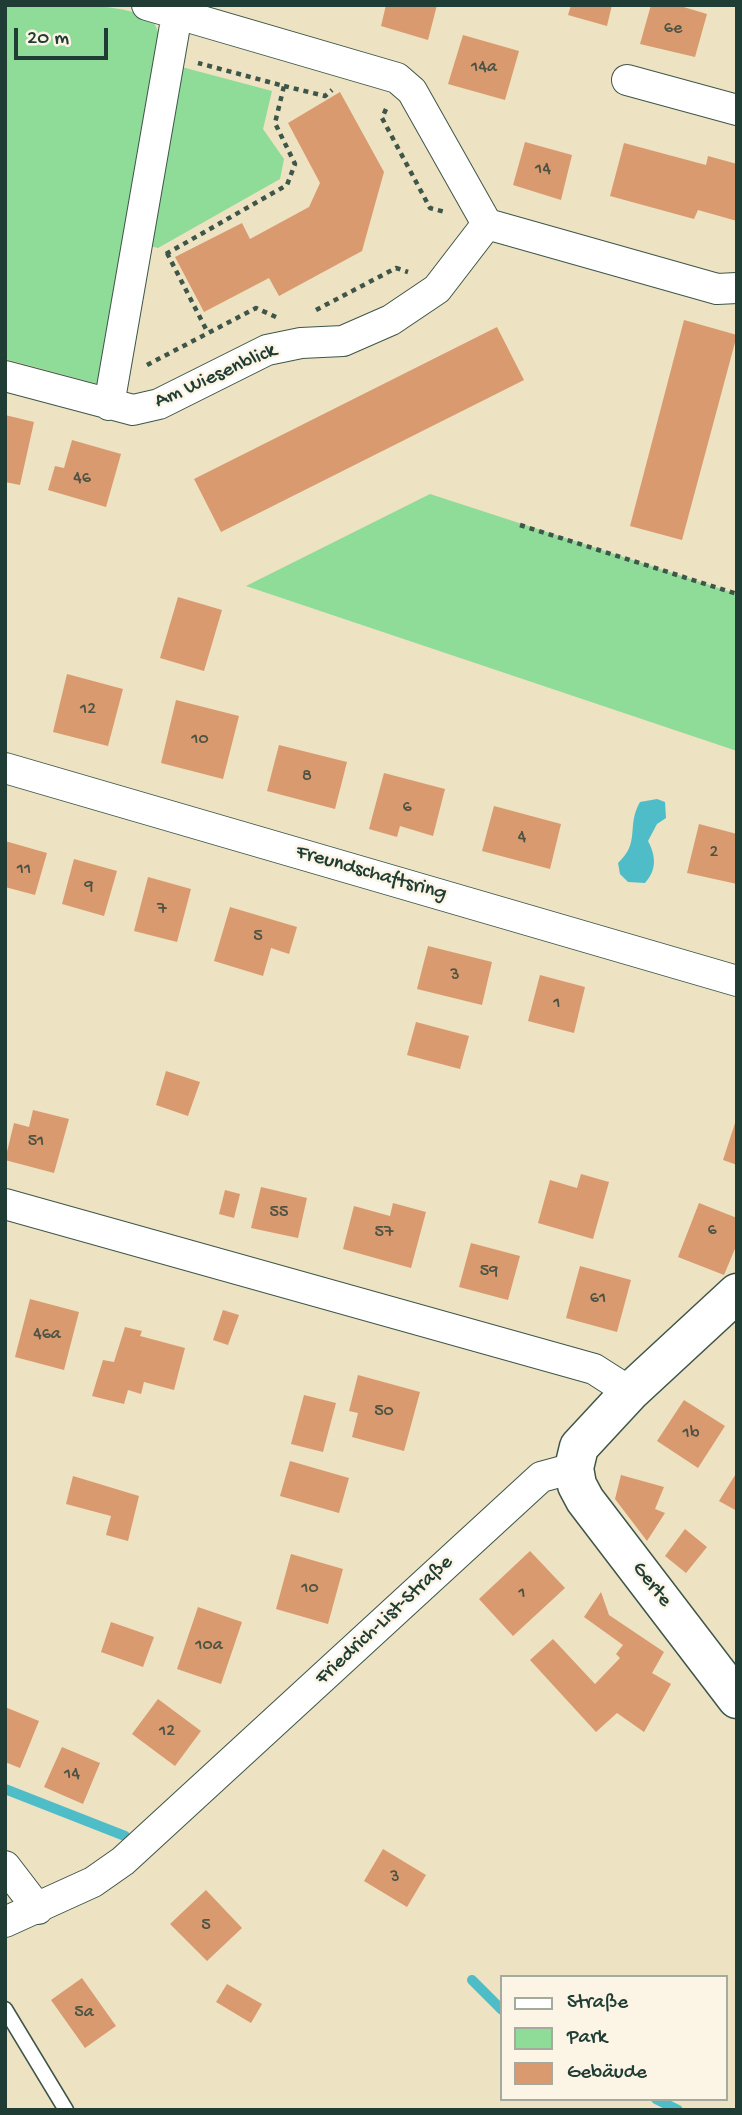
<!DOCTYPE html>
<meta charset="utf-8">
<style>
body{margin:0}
#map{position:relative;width:742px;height:2115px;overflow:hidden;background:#ede2c1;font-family:"Gochi Hand",sans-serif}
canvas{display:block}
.frame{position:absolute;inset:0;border:7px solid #1f3d34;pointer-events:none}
.legend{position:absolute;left:500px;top:1975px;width:228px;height:126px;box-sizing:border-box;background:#fcf5e5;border:2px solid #a4ab9e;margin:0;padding:9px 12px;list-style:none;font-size:21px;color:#1f3d34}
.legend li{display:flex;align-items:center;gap:14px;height:35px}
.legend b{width:35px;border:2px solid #a4ab9e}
.scale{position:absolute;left:14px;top:28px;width:94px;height:32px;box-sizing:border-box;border:4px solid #1f3d34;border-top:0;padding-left:9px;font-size:21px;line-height:24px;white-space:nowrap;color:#1f3d34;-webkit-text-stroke:5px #fcf5e5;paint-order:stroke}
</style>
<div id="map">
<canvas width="742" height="2115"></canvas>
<div class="frame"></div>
<ul class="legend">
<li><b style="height:9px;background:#fff"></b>Straße</li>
<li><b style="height:19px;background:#8fdb98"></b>Park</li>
<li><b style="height:19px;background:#da9a70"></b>Gebäude</li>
</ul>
<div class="scale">20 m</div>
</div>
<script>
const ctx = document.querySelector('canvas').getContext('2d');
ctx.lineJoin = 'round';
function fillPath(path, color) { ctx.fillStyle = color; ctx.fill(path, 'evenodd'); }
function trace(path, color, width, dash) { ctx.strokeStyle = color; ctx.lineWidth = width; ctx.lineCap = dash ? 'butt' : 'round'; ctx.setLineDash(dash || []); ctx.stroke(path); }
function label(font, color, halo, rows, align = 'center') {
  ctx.font = font + ' "Gochi Hand",sans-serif'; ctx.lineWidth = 5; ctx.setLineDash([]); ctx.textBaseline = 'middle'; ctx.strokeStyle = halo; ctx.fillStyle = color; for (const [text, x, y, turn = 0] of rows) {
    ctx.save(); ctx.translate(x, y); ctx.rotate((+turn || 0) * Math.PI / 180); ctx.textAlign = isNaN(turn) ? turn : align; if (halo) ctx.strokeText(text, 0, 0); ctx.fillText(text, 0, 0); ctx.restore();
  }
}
fillPath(new Path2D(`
 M5,5C40,5 127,0 152,21C156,24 157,30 159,35L98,384L5,359Z
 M178,66L272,91L263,129L284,159L280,179L158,248L150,246Z
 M430,494L737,594V751L246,586Z`), '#8fdb98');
fillPath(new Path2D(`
 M657,799L665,802L666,818L657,824L648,841C656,856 657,870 645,883L628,882L620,874L618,863C641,842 626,826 640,802Z`), '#4fbdc7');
trace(new Path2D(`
 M5,1789L125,1836
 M472,1980L502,2010
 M656,2099L678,2110`), '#4fbdc7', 10);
fillPath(new Path2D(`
 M386,5H437L428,40L381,26Z
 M571,5H612L607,26L568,15Z
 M651,5H677L707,14L695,57L640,44Z
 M463,35L519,51L505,100L448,84Z
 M340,92L384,172L362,251L279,296L269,278L204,312L175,257L242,223L250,239L309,207L320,183L288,123Z
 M525,142L572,155L561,200L513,185Z
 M624,143L706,165L708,156L737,164V221L698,210L694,219L610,196Z
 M684,320L737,335L682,540L630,526Z
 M497,327L524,380L221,532L194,479Z
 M5,415L34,422L20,485L5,482Z
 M72,440L121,454L106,507L48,490L55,466L64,468Z
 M178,597L222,610L204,671L160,658Z
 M67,674L123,689L108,746L53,732Z
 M176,700L239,716L223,779L161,763Z
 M279,745L347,762L335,809L267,791Z
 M384,773L445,789L433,836L400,826L397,837L369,829Z
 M494,806L561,824L550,869L482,851Z
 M699,824L737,834V884L687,873Z
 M5,841L47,853L35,895L5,887Z
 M74,859L117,871L104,916L62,904Z
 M148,877L191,889L177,942L134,931Z
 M230,907L297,927L289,954L271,948L263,976L214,961Z
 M428,946L492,962L482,1005L417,989Z
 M540,975L585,987L574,1033L528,1021Z
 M416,1022L469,1036L460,1069L407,1055Z
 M166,1071L200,1082L188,1116L156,1105Z
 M33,1110L69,1119L54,1173L5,1160L14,1123L29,1127Z
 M736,1120H737V1165L723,1160Z
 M581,1174L609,1182L593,1239L538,1223L550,1180L577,1188Z
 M261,1187L307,1198L298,1238L251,1228Z
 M225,1190L240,1194L234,1218L219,1214Z
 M393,1203L426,1212L411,1268L343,1249L354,1206L390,1216Z
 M699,1203L737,1218V1244L724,1275L678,1257Z
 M471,1243L520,1256L508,1300L459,1287Z
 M580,1266L631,1280L617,1332L566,1318Z
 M30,1299L79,1312L64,1370L15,1357Z
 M223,1310L239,1315L228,1345L213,1340Z
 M125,1327L142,1331L140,1336L185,1348L174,1390L144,1382L141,1394L128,1390L124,1404L92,1396L103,1360L114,1362Z
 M358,1375L420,1392L404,1451L352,1437L358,1413L349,1411Z
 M304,1395L336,1403L323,1452L291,1444Z
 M684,1400L725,1426L698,1468L657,1441Z
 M290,1461L349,1478L339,1513L280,1496Z
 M737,1472V1511L719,1501Z
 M621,1475L664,1487L655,1509L665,1513L647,1541L615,1499Z
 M73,1476L139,1496L128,1541L106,1535L111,1516L66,1504Z
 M685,1529L707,1547L686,1573L665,1556Z
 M530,1551L565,1588L513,1636L479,1599Z
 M291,1554L343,1569L328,1624L276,1609Z
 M601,1592L609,1615L664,1652L652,1673L671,1684L644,1732L617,1713L596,1732L530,1660L553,1639L595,1684L620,1658L616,1654L623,1645L584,1617Z
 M198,1607L242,1622L221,1684L177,1669Z
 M111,1622L154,1637L143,1667L101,1652Z
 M158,1699L201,1731L175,1766L132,1734Z
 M5,1707L39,1721L20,1768L5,1762Z
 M62,1747L100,1763L83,1804L44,1787Z
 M383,1849L426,1875L407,1907L364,1881Z
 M206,1890L242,1928L207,1961L170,1924Z
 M82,1978L116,2026L85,2048L51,2000Z
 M227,1984L262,2004L251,2023L216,2002Z`), '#da9a70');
const lane = new Path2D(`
 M5,2009L66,2110`);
const street = new Path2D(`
 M147,5L397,78L412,91L487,224
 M627,80L737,110
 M5,376L133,410L159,404L267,350L301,343L343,341L391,320L437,289L487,224L717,289L737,288
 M109,405L177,14
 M5,768L737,981
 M5,1204L594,1369L630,1392
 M5,1866L38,1909
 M5,1922L93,1882L123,1861L541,1477L574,1468`);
const secondary = new Path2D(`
 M737,1293L630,1392L579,1447L574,1468L577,1485L585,1500L737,1699`);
trace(lane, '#3e5649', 17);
trace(street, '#3e5649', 32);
trace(secondary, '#3e5649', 41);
trace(new Path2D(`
 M284,86L325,96L332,90
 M386,109L382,118L430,208L445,212
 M167,253L208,333
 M166,254L287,185L295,164L275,123L284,86L198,63
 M316,310L396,268L408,272
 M147,365L256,308L276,317
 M520,525L737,594`), '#3e5649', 4.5, [5, 5]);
trace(lane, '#fff', 14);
trace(street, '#fff', 30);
trace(secondary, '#fff', 38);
label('18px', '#4e5443', null, [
 ["6e",673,29],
 ["14a",484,68],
 ["14",543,170],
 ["46",82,479],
 ["12",88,710],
 ["10",200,740],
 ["8",307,777],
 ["6",407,808],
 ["4",522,838],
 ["2",714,853],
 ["11",24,870],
 ["9",89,887],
 ["7",162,910],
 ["5",258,937],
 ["3",455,976],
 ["1",557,1004],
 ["51",36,1142],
 ["55",279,1213],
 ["6",712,1231],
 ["57",384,1233],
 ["59",489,1272],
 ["61",598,1299],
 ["46a",47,1335],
 ["50",384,1412],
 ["1b",691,1434],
 ["10",310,1589],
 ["1",522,1594],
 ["10a",209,1646],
 ["12",167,1732],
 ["14",72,1775],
 ["3",395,1878],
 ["5",206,1926],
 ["5a",84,2013]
]);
label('21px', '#1f3d34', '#fcf5e5', [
 ["Am Wiesenblick",216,377,-24],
 ["Freundschaftsring",371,874,16],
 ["Gerte",651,1585,52],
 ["Friedrich-List-Straße",385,1621,-43]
]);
</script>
